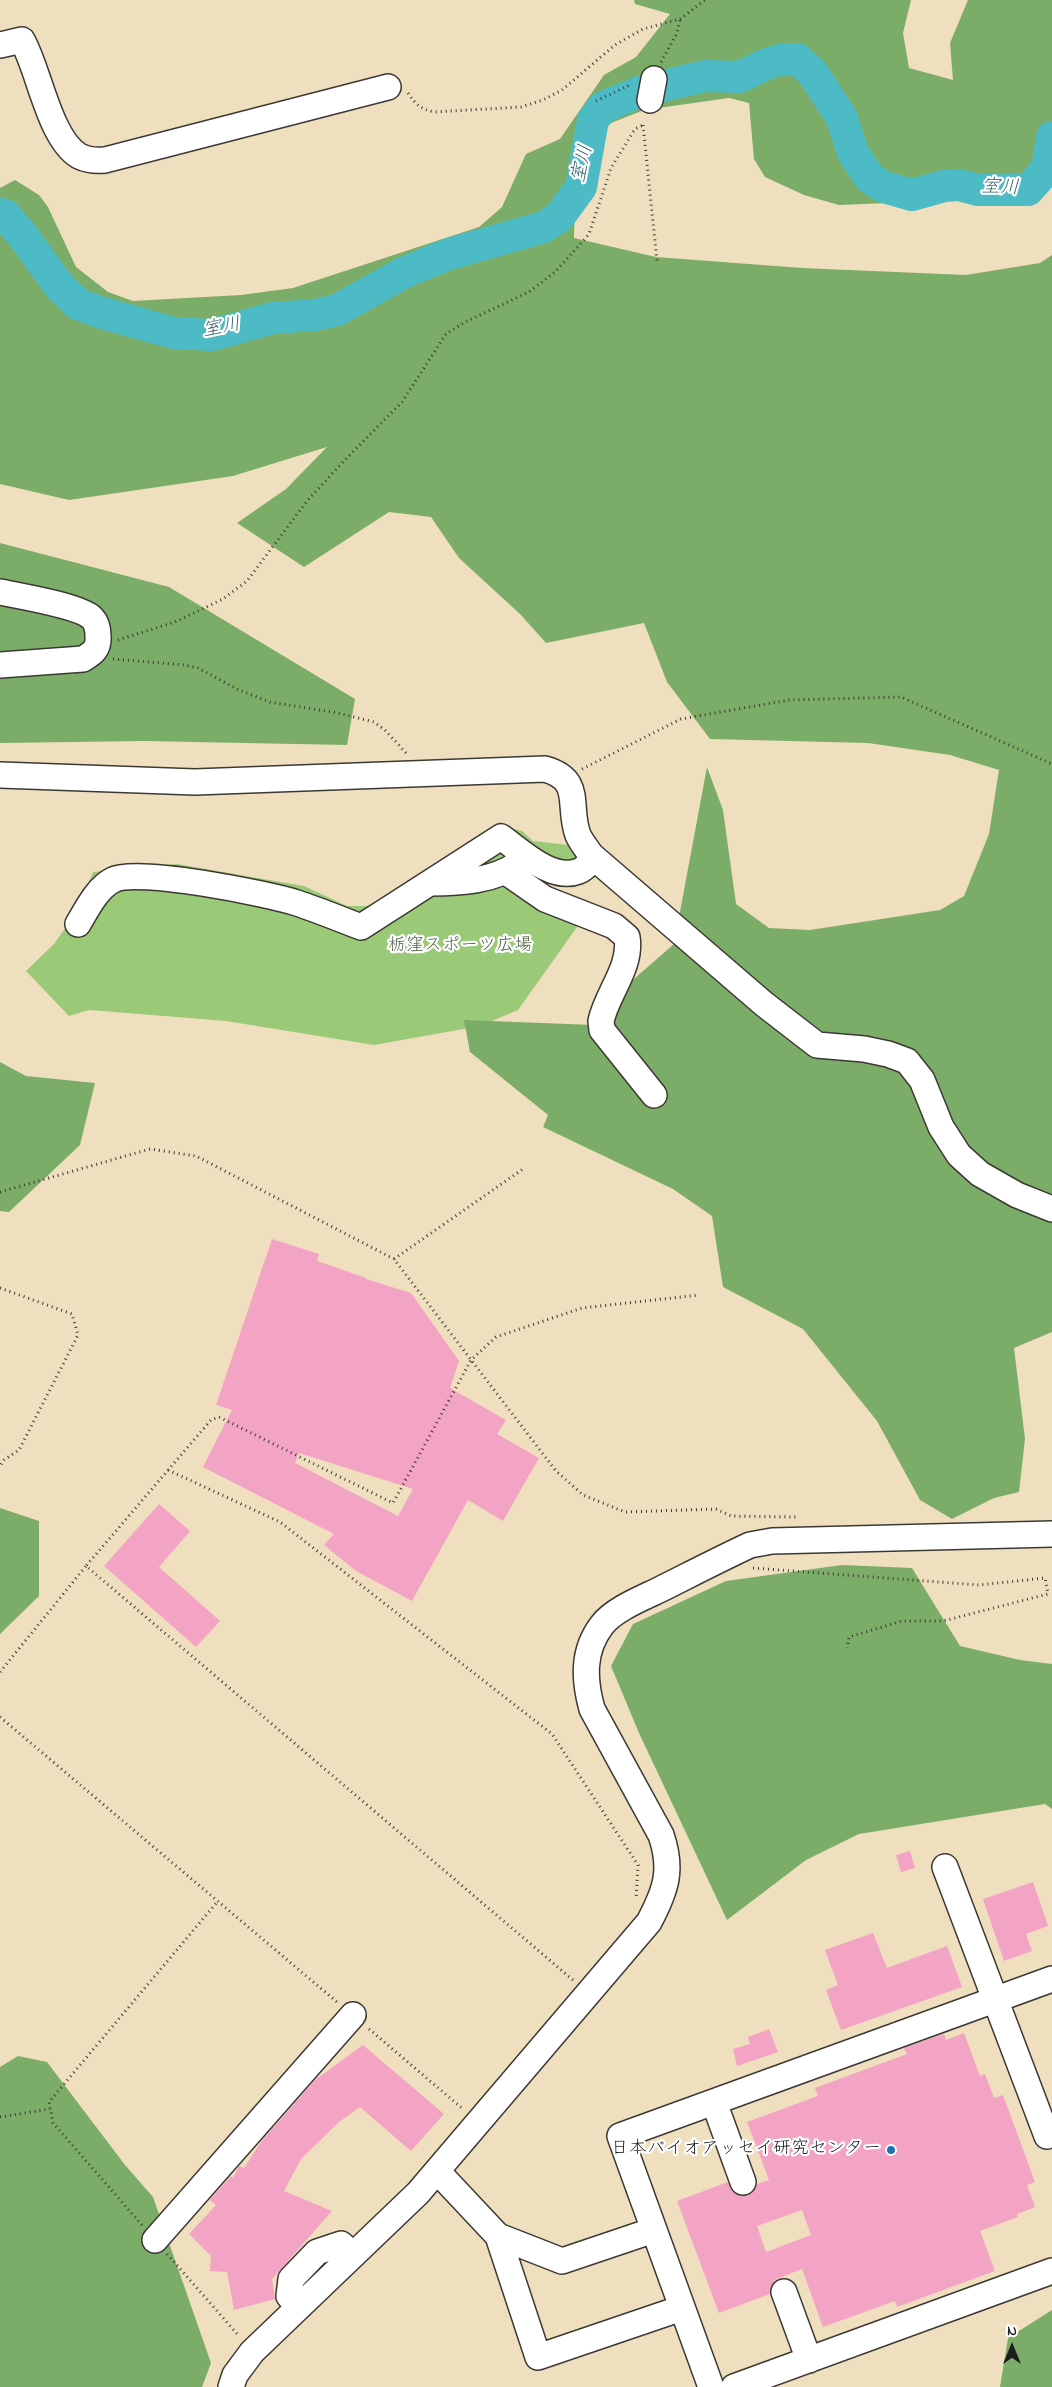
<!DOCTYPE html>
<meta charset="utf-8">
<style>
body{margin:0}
#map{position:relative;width:1052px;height:2387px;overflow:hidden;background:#f0dfbf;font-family:"Indie Flower",sans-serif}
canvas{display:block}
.north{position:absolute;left:987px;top:2322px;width:50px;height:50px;-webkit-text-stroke:4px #fff;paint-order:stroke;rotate:0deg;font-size:14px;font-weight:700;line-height:20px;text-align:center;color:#1c1c1c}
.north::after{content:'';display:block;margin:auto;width:18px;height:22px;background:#1c1c1c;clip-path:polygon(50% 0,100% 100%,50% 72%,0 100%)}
</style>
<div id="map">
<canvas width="1052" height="2387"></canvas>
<div class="north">N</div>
</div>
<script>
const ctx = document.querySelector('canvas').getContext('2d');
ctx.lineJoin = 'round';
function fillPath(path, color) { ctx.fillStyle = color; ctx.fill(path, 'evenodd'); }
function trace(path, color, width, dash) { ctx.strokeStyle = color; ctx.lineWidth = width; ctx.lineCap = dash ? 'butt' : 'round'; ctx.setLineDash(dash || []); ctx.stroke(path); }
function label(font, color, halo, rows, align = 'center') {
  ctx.font = font + ' "Indie Flower","Klee One",sans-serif'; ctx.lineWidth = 4.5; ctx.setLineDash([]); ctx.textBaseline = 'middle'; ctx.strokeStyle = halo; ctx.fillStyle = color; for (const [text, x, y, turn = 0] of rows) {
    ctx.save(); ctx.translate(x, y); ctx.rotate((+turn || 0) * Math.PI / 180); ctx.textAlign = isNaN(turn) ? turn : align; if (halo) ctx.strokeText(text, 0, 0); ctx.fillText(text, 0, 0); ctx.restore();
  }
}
fillPath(new Path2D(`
 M499,825L522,831L533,841L569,845L599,871L538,874L531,877L582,920L518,1010L480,1026L374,1045L226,1021L89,1010L69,1016L26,971L54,944L76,913L93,872L177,864L304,886L347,906H374Z`), '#9ac978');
fillPath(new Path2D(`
 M634,0H911L903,33L909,68L953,80L950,43L968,0H1052V183L960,200L839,205L804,195L765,177L754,159L749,103L729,98L644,110L606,125L576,157L574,238L656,257L802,268L966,275L1040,263L1052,255V1332L1014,1348L1025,1439L1019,1492L994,1498L952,1519L920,1500L877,1421L803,1329L723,1287L712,1216L673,1189L543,1127L548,1115L470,1052L464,1020L594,1025L619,992L674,944L707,767L723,810L736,904L769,928L810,930L940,910L964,896L989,834L999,770L950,755L868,743L710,739L667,682L644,623L546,643L520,614L459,558L431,517L389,512L304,567L237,523L286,489L327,447L233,476L69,500L0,484V188L15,180L39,195L48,207L76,267L108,292L133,301L241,295L293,288L479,227L502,207L526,154L560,139L604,75L636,57L670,14L635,4Z
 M0,543L169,587L355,699L347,745L144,741L0,743Z
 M0,1062L26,1076L95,1083L80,1145L9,1212L0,1211Z
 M0,1508L39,1521V1596L0,1634Z
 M842,1565L912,1568L960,1646L1020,1660L1052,1664V1809L1045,1804L859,1834L806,1860L727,1920L639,1733L611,1666L633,1624L726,1581Z
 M18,2056L47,2062L125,2165L153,2197L211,2363L202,2387H0V2067Z
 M1052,2310V2387H1000L1008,2338Z`), '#7bad68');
trace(new Path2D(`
 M0,214L5,215L23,236L60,287L78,304L102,313L174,333L212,335L273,318L315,315L337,310L405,272L449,254L544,227L559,217L581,187L593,120L603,107L642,91L705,76L740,77L766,64L783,59H797L812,72L842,118L853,153L870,178L884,187L912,195L944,186L959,185L978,190H1028L1047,169L1052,137`), '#4dbbc5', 32);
fillPath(new Path2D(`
 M272,1239L319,1254L317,1261L366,1278V1279L411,1293L459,1361L450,1388L506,1420L497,1434L539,1458L503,1521L468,1500L412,1601L356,1571L324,1545L334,1534L203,1467L232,1410L216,1405ZM299,1453L413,1489L398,1516L295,1463Z
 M159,1504L190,1531L159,1567L220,1621L196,1647L104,1566Z
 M910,1851L915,1868L901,1872L896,1855Z
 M1033,1882L1048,1926L1026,1934L1032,1951L1004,1961L983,1899Z
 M873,1933L887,1968L947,1946L962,1987L841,2030L826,1990L838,1985L825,1950Z
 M769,2029L778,2052L737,2066L733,2049L750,2044L748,2037Z
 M964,2033L980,2076L985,2074L994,2098L1003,2095L1035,2182L1027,2185L1035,2207L1017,2214L1018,2217L980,2231L995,2271L897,2307L895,2301L823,2327L802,2269L774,2280L770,2294L719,2313L677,2201L728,2182L734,2193L741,2196H747L754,2191L757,2184L769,2180L747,2122L818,2096L815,2088L907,2054L904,2048L944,2034L946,2040ZM802,2210L811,2235L766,2252L757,2226Z
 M363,2045L444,2114L411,2151L360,2107L339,2122L301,2159L284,2191L332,2211L272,2279L275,2299L234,2310L227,2272L210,2271L211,2256L189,2234L216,2205L210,2200L231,2176L233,2178L239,2166L244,2168L261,2142L315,2080Z`), '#f3a3c3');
const minor = new Path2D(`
 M0,45L22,40C39,69 49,138 79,156C87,160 95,161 105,160L388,87
 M650,100L654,79
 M0,592C19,596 80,606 92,618C97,623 98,630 98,636C99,649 93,653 83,659L0,665
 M0,775L195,782L545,769C584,780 567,806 578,835C581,842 587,849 591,855L764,1004L817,1045L864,1049L888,1054L907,1061L922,1080L941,1127L959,1155L980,1174L1017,1195L1052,1209
 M506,872L545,899L614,926L627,937C632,967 607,993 601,1021L602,1030L654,1095
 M431,883C461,883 494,881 519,863
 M78,924C87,909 97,888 113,880C136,867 269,894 297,903C318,910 340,919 361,927L501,837C521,851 552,882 579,871C585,869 590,862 594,858
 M945,1867L1047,2136L1052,2134
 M714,2102L743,2182
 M437,2171L498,2236L562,2261L654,2230
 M498,2236L538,2357L682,2308
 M155,2240L353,2015
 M784,2292L809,2360
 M299,2307L289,2296L291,2279L317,2252L341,2244L353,2255
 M231,2387L235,2375L252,2352L418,2193L649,1922C666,1890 673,1870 661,1835L592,1709C584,1680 582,1651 602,1625C614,1609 643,1598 661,1589C691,1574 720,1559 750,1545L772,1541L1052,1534
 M711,2387L620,2136L1052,1979
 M734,2387L1052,2271`);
trace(minor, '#3c3934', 28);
trace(new Path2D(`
 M661,62L677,33L680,20
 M408,93C416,105 421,109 434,112L521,107L543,100L562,90L615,45L643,29L680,19L705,0
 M596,101L632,84
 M643,125L657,261
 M118,640L175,622L223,599L247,581L307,501L343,462L402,402L446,334L465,322L529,292L555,272L575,250L589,234L611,168L635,129L643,125
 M113,659L185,665L198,668L239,690L270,702L338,713L374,722L385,730L406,753
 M582,769L681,719L789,700L901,697L1052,764
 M0,1192L150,1149L196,1156L394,1259L556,1471L583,1495L625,1512L716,1509L731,1516L796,1517
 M394,1259L523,1169
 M0,1288L72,1314L78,1335L19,1450L4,1460L0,1466
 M168,1470L280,1522L552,1734L638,1865L636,1899
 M753,1568L979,1585L1045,1578L1048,1594L943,1621H902L849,1637L847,1648
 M0,1672L86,1566
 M0,1717L337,2002
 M573,1980L86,1566L211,1420L219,1417L393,1503L471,1360L496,1337L582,1308L699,1295
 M369,2029L463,2109
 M0,2117L50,2109
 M142,2225L53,2123L49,2102L218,1901
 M167,2254L239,2336`), '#3c3934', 3, [1, 4]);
trace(minor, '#fff', 25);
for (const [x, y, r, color] of [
 [891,2150,5,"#1f6fb2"]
]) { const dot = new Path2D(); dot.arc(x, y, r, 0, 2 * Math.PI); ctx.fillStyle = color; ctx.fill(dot); trace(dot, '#fff', 2); }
label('18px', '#4e6141', '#fff', [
 ["栃窪スポーツ広場",460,947]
]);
label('18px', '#1c1c1c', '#fff', [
 ["日本バイオアッセイ研究センター",881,2150]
], 'right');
label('italic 19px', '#326468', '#fff', [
 ["室川",584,164,-77],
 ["室川",1000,189,2],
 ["室川",222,329,-10]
]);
</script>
